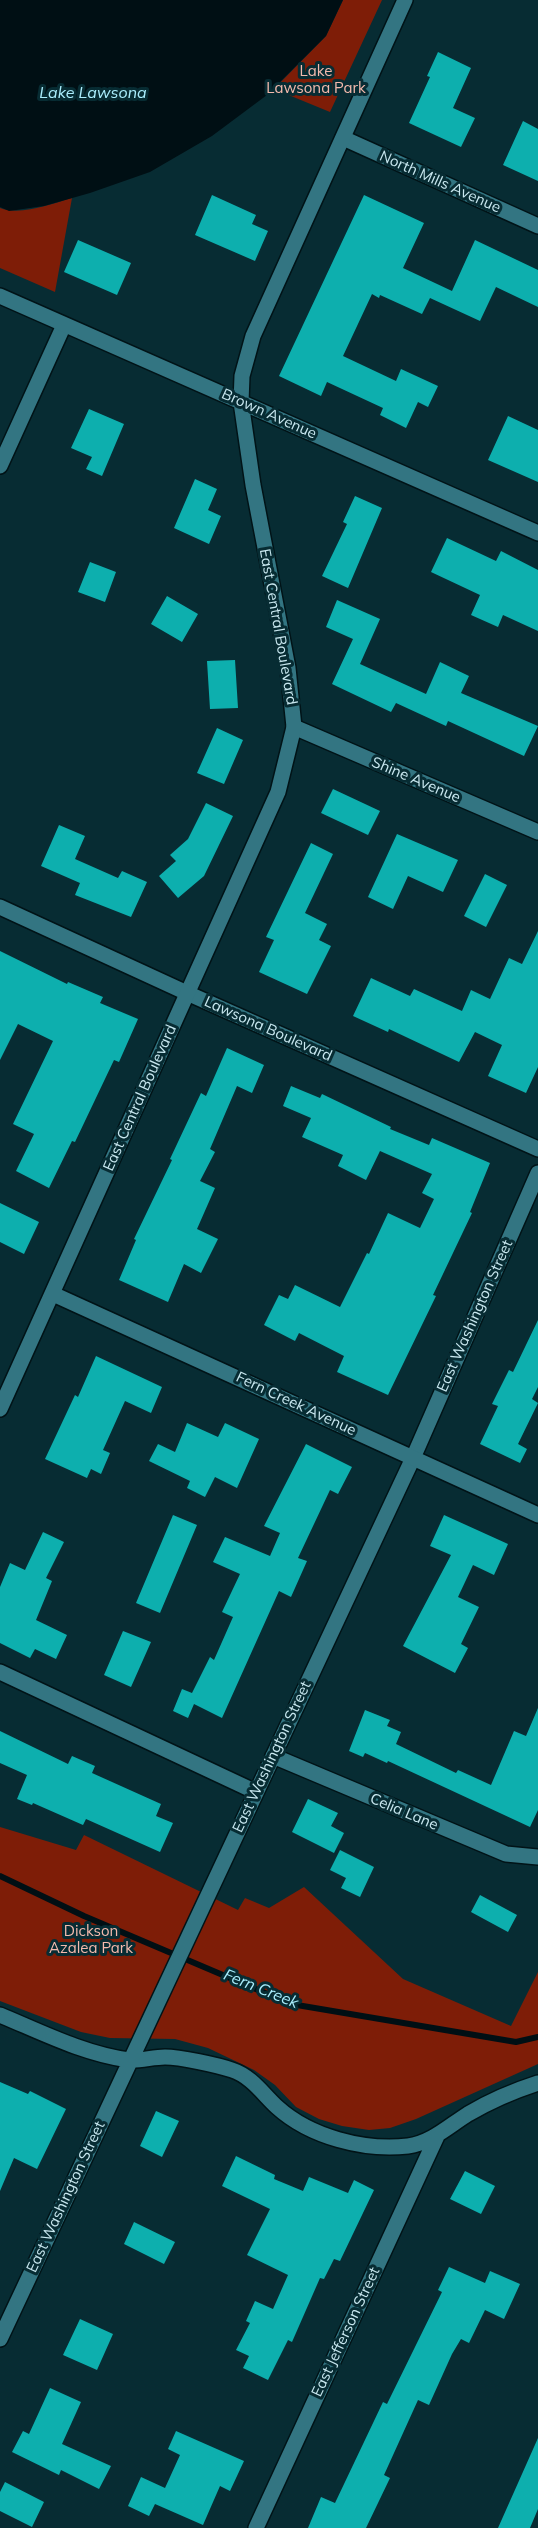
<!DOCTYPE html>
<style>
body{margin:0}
canvas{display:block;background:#072c33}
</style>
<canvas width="538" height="2528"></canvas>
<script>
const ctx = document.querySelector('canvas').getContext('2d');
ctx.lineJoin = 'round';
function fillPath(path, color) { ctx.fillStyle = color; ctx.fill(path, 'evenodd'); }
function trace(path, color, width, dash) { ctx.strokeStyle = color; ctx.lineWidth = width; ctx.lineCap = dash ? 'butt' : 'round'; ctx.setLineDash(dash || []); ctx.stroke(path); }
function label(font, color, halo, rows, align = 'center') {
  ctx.font = font + ' Mulish,sans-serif'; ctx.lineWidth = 6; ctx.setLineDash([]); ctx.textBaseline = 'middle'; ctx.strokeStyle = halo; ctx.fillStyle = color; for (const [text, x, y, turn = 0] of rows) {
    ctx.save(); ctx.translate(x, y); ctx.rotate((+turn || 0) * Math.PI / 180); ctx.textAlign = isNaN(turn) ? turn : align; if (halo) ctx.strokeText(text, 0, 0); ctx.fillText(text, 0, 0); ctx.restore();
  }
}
fillPath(new Path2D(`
 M343,0H382L330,112L274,89L326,36Z
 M72,198L55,292L0,268V208C21,216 51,204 72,198Z
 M0,1827L76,1850L84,1835L238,1910L245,1898L269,1908L304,1887L403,1979L511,2026L538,1972V2064L416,2119L390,2128L369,2130L342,2126L319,2119L296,2107L275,2085L254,2070L208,2048L175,2039L110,2038L81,2032L0,2001Z`), '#7e1d07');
fillPath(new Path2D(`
 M0,0H343L326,36L267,95L212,136L150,172L90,193L44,206L9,211L0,207Z`), '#000f14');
trace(new Path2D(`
 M0,1876L84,1916L291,2004L516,2042L538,2037`), '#000f14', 6);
fillPath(new Path2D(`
 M438,52L471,68L453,108L475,118L461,147L409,123L430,77L427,76Z
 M523,121L538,129V181L503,165Z
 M212,195L256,215L252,224L268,231L255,261L195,235Z
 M364,195L424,223L403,268L452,291L475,240L538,270V307L496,287L480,321L430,298L422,314L380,295L379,298L372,294L343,356L396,381L401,369L438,386L428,407L418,402L406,428L380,415L383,408L327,382L321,396L279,376Z
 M78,240L131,263L117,295L64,272Z
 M89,409L124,424L102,476L86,469L92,457L71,448Z
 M508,416L538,430V482L488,460Z
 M195,479L217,489L208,510L221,516L209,544L174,528Z
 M355,496L382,508L348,588L322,576L347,524L343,522Z
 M447,538L496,561L501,551L538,570V631L503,615L498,627L471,615L480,595L431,572Z
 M90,562L116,572L105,602L78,592Z
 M167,596L198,614L182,642L151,624Z
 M337,600L380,619L360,664L426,694L440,662L469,676L461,693L538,726L524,756L448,721L446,726L396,703L391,712L332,684L353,639L326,627Z
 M235,660L238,708L210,709L207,661Z
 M217,728L243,740L224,784L197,773Z
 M333,789L380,811L368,835L321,813Z
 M206,803L233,816L204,876L178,898L159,876L176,861L170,855L188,839Z
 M59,825L85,836L75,859L118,878L122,871L147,882L131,917L75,895L80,883L41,866Z
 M397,834L458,860L443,892L408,876L393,909L368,897Z
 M311,843L333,854L305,913L327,924L319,940L331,946L307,994L259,972L274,940L266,937Z
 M485,874L507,885L486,927L464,916Z
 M538,931V1067L526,1093L488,1076L502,1045L475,1032L459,1062L389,1029L388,1032L353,1016L371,978L410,996L414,989L462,1011L471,990L490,999L509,958L522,964Z
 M0,951L67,984L68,982L103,997L100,1003L138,1019L119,1062L114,1060L75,1142L72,1141L49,1188L16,1171L34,1134L13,1124L53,1041L18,1024L0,1060Z
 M227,1048L264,1065L252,1093L237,1086L210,1149L215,1152L200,1181L215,1188L197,1229L218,1239L201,1273L184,1264L168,1302L119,1280L136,1240L134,1239L172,1160L170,1159L201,1093L206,1096Z
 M291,1086L320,1098L322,1094L391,1127L390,1129L429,1145L432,1138L490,1163L470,1212L472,1213L433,1295L436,1296L388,1395L337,1372L344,1356L299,1333L295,1341L264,1325L279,1295L288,1299L295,1285L340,1307L367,1253L369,1254L388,1213L420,1228L434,1199L422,1193L432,1174L380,1151L366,1180L338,1166L343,1155L302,1137L311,1118L283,1106Z
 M0,1203L39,1222L24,1254L0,1242Z
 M538,1320V1387L532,1399L538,1403L518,1444L527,1449L520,1463L480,1444L498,1406L492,1404L509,1370L513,1372Z
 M96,1356L162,1387L151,1413L125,1401L103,1450L110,1453L101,1474L91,1469L87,1478L45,1459L75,1395L78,1397Z
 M187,1423L218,1437L225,1423L259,1439L237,1488L215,1477L205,1497L187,1488L190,1481L149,1461L158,1444L175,1452Z
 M306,1444L352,1467L338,1494L330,1490L298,1558L307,1561L291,1597L279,1591L222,1718L194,1704L188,1718L173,1711L182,1689L192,1693L210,1657L214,1660L233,1617L222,1612L240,1574L213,1562L225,1537L270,1556L280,1533L264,1526Z
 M173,1515L197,1525L160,1613L136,1603Z
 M444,1515L508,1544L494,1575L473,1565L458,1597L479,1607L461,1644L468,1648L455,1673L403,1646L451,1555L430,1546Z
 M43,1532L64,1542L46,1578L52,1581L36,1620L67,1635L56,1659L35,1649L30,1658L0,1643V1587L10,1563L25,1570Z
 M123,1631L151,1642L131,1687L104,1675Z
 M538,1708V1810L530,1827L388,1761L387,1763L365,1753L363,1757L349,1751L365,1710L390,1720L387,1726L401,1732L396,1744L456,1773L458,1770L491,1785L514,1731L526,1736Z
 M0,1731L68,1764L72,1756L95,1766L92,1773L161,1804L156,1816L173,1823L160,1852L86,1819L83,1825L33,1803L32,1805L17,1799L27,1775L0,1763Z
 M308,1799L338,1813L331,1826L344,1833L334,1853L292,1832Z
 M340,1850L374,1867L360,1897L341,1888L346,1878L330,1870Z
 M480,1895L517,1915L508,1932L471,1912Z
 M0,2082L28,2094L30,2091L66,2109L37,2169L14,2158L0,2191Z
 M156,2111L179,2121L162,2157L140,2146Z
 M236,2156L275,2175L274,2179L303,2191L309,2177L348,2193L354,2180L374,2190L340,2261L334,2259L324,2279L320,2278L292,2342L288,2340L268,2380L243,2368L249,2356L236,2350L250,2323L246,2321L255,2301L273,2309L288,2275L247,2255L270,2209L222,2186Z
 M465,2171L495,2186L481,2214L450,2199Z
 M134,2222L175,2242L164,2264L124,2244Z
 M449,2267L485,2283L490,2271L520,2284L504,2319L485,2310L469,2343L461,2339L452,2354L429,2405L418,2400L384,2475L390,2478L366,2528H308L321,2497L335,2503L383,2402L387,2404L442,2292L438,2290Z
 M80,2319L113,2334L97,2370L63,2355Z
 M50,2388L81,2402L62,2444L111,2466L99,2489L61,2470L59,2475L12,2452L23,2431L29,2434Z
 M176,2431L244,2461L230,2491L220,2486L203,2525L155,2504L149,2516L128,2506L141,2477L165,2488L180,2455L168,2449Z
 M538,2438V2509L530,2528H498Z
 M5,2482L44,2502L32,2527L0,2511V2492Z`), '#0dafae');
const minor = new Path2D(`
 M343,138L538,226
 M0,466L64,325
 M294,727L538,832
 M0,907L187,993L538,1149
 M0,1672L256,1792
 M273,1756L506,1854L538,1857
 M0,2015C41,2032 84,2054 129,2060C140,2061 153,2057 165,2057C180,2057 217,2065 232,2070C251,2076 263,2094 277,2107C310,2137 364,2151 408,2146C431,2143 449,2126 468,2114C490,2101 513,2091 538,2083
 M0,2339L413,1458L538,1173
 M256,2528L437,2136`);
const tertiary = new Path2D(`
 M0,296L538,533
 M53,1294L538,1515
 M0,1409L278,792L294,727L288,668L253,485L241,402L242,376L253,336L405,0`);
trace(minor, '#011317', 18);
trace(tertiary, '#011317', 18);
trace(minor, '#337582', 15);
trace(tertiary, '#337582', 15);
label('15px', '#f4baad', '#072c33', [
 ["Lake",316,71],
 ["Lawsona Park",316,88],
 ["Dickson",91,1931],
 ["Azalea Park",91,1948]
]);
label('15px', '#c9e8f0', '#072c33', [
 ["North Mills Avenue",440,182,24],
 ["Brown Avenue",269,414,24],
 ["East Central Boulevard",278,627,80],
 ["Shine Avenue",416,780,23],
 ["Lawsona Boulevard",268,1029,24],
 ["East Central Boulevard",140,1098,-66],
 ["East Washington Street",475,1316,-66],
 ["Fern Creek Avenue",296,1404,25],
 ["East Washington Street",272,1757,-65],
 ["Celia Lane",404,1812,23],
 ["East Washington Street",66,2197,-65],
 ["East Jefferson Street",346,2332,-65]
]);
label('italic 16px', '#abeefd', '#072c33', [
 ["Lake Lawsona",93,93],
 ["Fern Creek",261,1989,22]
]);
</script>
